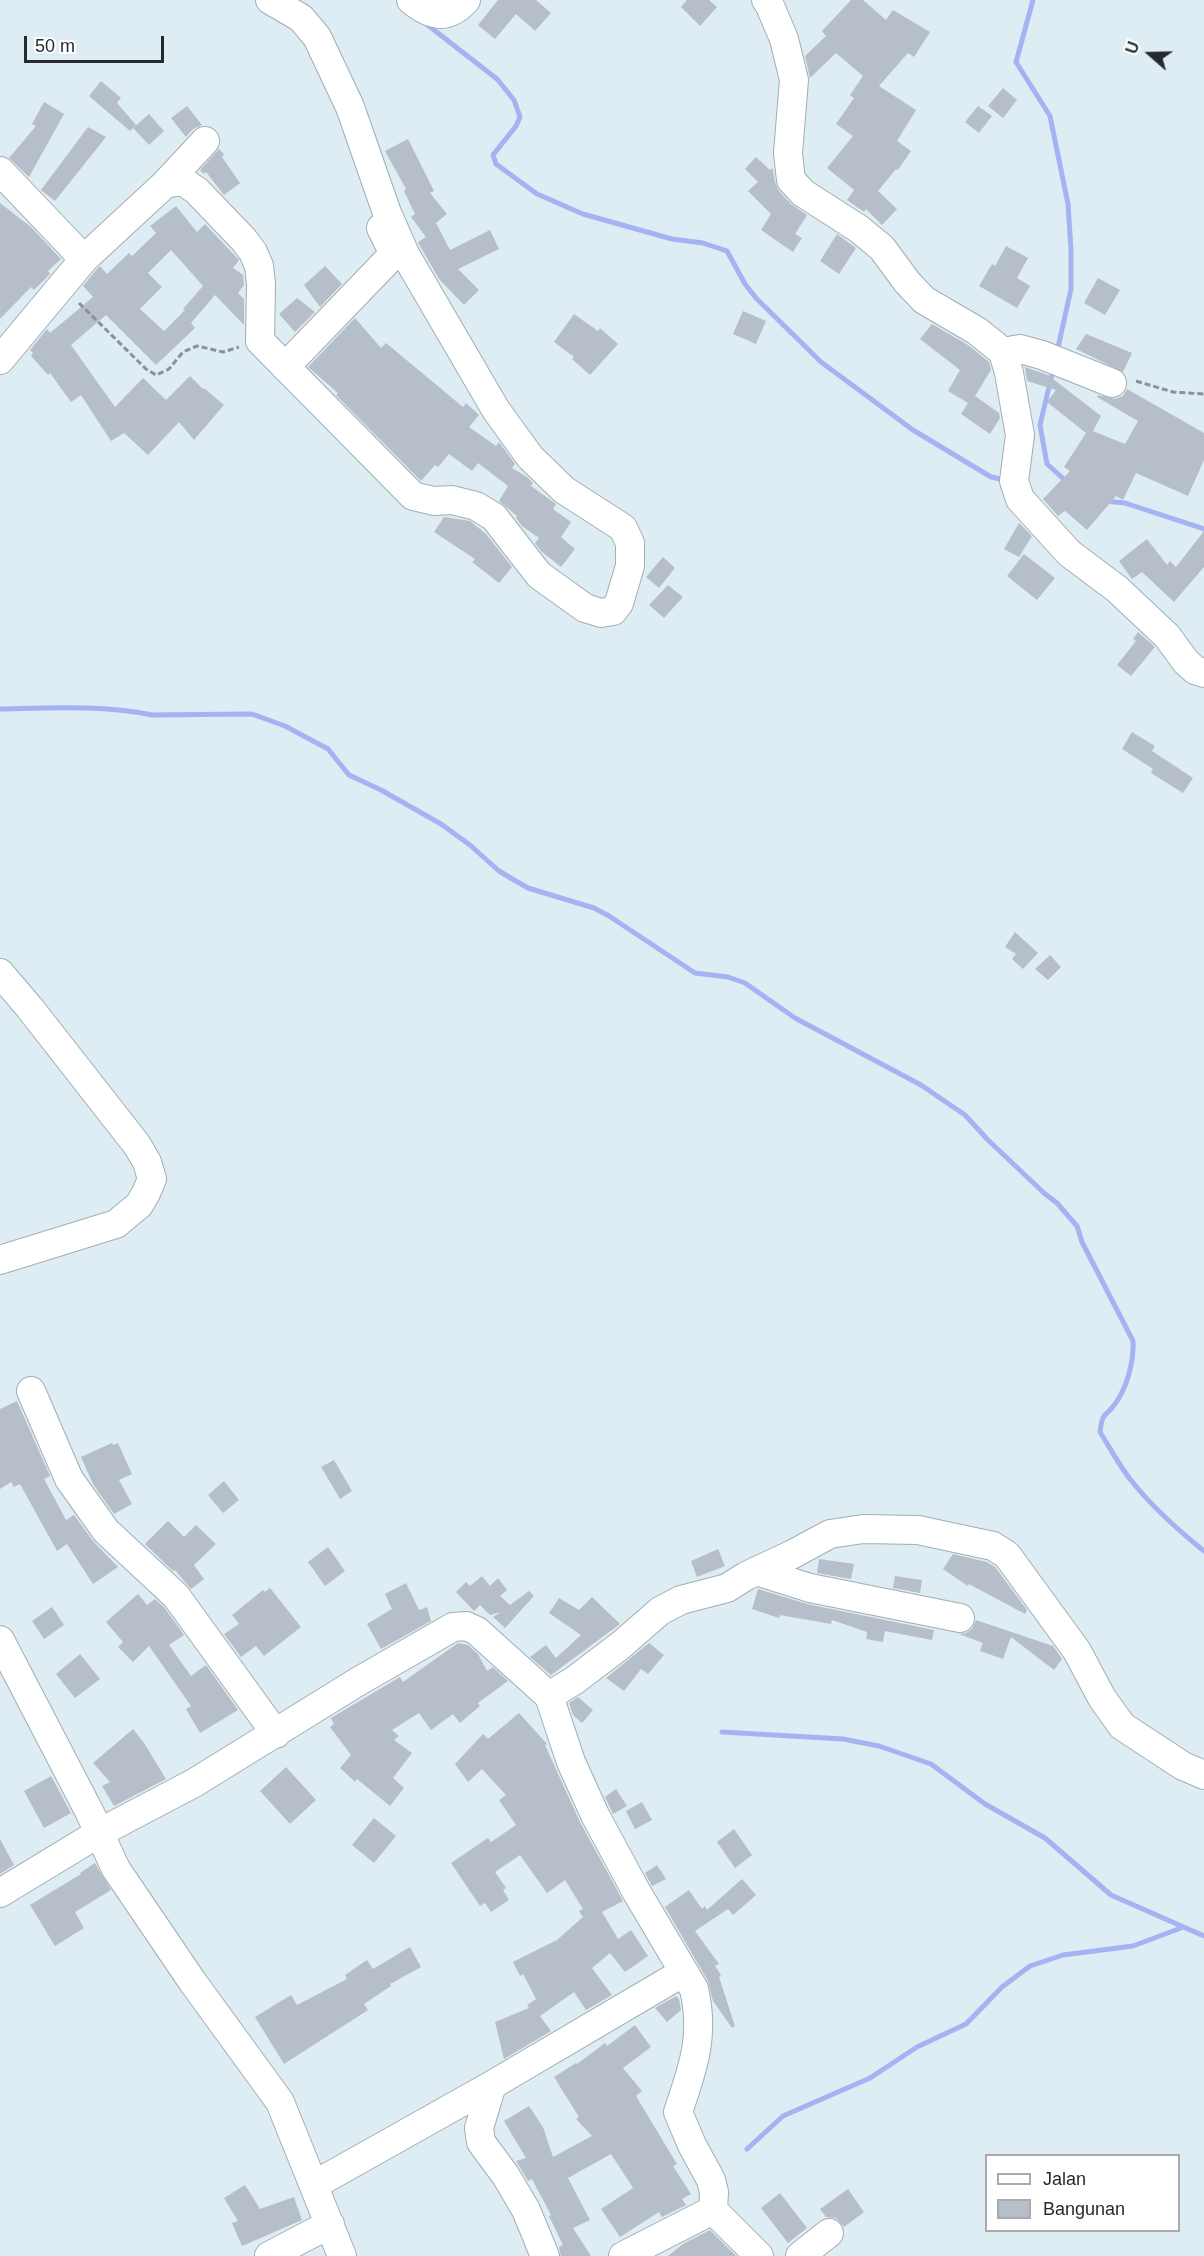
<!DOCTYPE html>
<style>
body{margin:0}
#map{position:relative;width:1204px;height:2256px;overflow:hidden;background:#deecf3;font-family:Arial,sans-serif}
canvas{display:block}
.legend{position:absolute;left:985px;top:2154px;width:195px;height:78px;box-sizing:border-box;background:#fff;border:2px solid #a8aaab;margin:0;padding:8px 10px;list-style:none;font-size:18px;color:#252b2d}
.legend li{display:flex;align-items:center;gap:12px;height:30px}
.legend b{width:30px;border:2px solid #a8aaab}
.north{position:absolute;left:1120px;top:24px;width:60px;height:60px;-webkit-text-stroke:4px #fff;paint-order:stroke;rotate:290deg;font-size:16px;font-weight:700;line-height:24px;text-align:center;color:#252b2d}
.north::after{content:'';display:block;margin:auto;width:21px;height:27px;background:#252b2d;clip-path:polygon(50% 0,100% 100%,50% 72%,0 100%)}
.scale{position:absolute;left:24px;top:36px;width:140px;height:27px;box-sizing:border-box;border:3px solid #252b2d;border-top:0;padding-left:8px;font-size:18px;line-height:21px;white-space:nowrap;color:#252b2d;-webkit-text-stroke:4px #fff;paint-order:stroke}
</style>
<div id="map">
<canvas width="1204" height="2256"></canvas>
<ul class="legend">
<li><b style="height:8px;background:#fff"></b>Jalan</li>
<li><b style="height:16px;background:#b6bfc9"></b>Bangunan</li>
</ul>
<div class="north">U</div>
<div class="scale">50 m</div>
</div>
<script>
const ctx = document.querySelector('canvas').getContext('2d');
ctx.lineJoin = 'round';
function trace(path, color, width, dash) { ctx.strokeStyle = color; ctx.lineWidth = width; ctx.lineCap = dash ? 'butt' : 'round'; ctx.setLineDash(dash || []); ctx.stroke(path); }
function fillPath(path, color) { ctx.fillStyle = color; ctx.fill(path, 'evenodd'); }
trace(new Path2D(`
 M1033,0L1016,62L1050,116L1068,204L1071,250V289L1057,352
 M425,23L497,79L514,100L520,117L516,126L493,155L496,164L537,194L583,214L672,239L703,243L727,251L745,284L756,298L821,362L913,430L991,477L1005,480
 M1053,370L1040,425L1047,464L1067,482
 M1105,501L1125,503L1204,529
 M0,709C50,708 102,705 152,715L252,714L285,726L328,749L349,775L381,790L441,824L470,845L499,871L514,880L528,888L594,908L609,916L695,973L728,977L745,983L795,1018L921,1085L965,1115L988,1140L1044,1193L1057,1203L1077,1226L1082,1242L1133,1341C1134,1361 1127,1388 1115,1404C1104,1419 1103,1410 1100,1432C1110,1448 1119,1465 1130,1479C1151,1506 1178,1530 1204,1551
 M722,1732L843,1739L879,1746L931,1764L985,1804L1045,1838L1111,1895L1204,1936
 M747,2149L783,2116L870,2078L917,2047L966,2024L1002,1987L1030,1966L1063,1955L1133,1946L1181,1928`), '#a5b3f2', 5);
fillPath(new Path2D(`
 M498,0H536L551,13L535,31L516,14L495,39L478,25Z
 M687,0H709L717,7L700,26L681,7Z
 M851,0H863L886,20L893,10L930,32L914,57L908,53L879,86L916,110L897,141L911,151L898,170L896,169L878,191L897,209L882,225L866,209L864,212L847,200L854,190L827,168L853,136L836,124L854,98L850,95L863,76L836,53L810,78L805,56L826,36L822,31Z
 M101,81L121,98L117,103L136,125L130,131L89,96Z
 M1003,88L1017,100L1003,118L988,106Z
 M44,102L64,114L29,177L9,158L36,126L32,124Z
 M187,106L202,125L193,129L186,137L171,118Z
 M978,106L992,116L979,133L965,122Z
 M149,114L164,131L149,145L133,128Z
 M88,127L106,137L55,201L41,190Z
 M408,139L434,191L430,193L447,214L436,223L450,250L490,230L499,249L458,269L479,290L464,305L439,279L420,246L418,242L426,237L411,217L415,214L404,191L406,189L385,151Z
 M219,149L224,154L222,157L240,183L224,195L206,172L204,174L200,170Z
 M756,157L770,170L772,168L773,170L775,182L779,191L791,204L807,215L795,234L802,238L793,252L761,230L771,214L748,191L758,182L745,169Z
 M0,203L31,227L61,259L48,271L50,274L34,290L31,287L0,319Z
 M176,206L197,232L205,224L239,260L233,268L243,275L244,285L238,293L244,299V325L215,295L191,323L195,328L156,365L106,315L71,345L115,407L143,378L166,400L190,376L203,389L204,388L224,405L194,440L179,422L148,455L124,433L111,441L81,395L71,402L50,373L48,375L31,356L33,353L30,350L47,329L50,333L93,297L83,286L96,270L100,266L107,274L129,253L132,256L156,233L150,226ZM171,250L203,286L183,309L185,310L164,331L140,309L162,287L148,273Z
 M837,234L856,248L839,274L820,261Z
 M1006,246L1028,258L1017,278L1030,286L1017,308L979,286L992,264L995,266Z
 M325,266L342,284L320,307L304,285Z
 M1098,278L1120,290L1105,315L1084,303Z
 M297,298L315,312L295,332L279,314Z
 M743,311L766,321L756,344L733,334Z
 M574,314L598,331L600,328L618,344L590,375L572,359L574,357L554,342Z
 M355,318L381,348L386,343L463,407L466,403L479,415L469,427L496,446L499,442L515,464L512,468L527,477L533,483L531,486L556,504L553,509L571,522L561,537L575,549L561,567L541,551L535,543L539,538L522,526L516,518L517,516L499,501L508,486L478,463L472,471L449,454L438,467L435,465L421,481L336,395L338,393L308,367Z
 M932,324L968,345L989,362L991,370L975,396L999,413L1000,418L990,434L961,414L968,403L948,391L960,370L920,339Z
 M1086,334L1132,353L1123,372L1076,349Z
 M1025,367L1048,375L1101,416L1093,431L1125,444L1138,421L1097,397L1098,395L1115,399L1123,396L1127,389L1204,433V460L1188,496L1136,473L1123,500L1116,496L1087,530L1065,511L1058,516L1043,499L1070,471L1064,467L1086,433L1047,402L1056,390L1027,381Z
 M444,517L470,521L486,534L512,567L499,583L472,562L475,559L434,532Z
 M1019,523L1032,536L1019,557L1004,549Z
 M1204,531V567L1174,602L1142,572L1132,579L1119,561L1147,539L1167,565L1170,561L1176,567Z
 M1024,554L1055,578L1037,600L1007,576Z
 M663,557L675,568L659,588L646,577Z
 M668,585L683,597L664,618L649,605Z
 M1138,632L1155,647L1131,676L1117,665L1136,641L1133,639Z
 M1132,732L1155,746L1152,751L1193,778L1183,793L1151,773L1153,769L1122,749Z
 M1015,932L1038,953L1023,969L1012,959L1016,954L1005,947Z
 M1050,955L1061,967L1048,980L1035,969Z
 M17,1401L50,1476L44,1479L66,1520L74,1515L93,1541L118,1567L93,1584L67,1544L57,1551L20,1484L14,1487L11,1482L0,1489V1409Z
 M112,1443L113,1445L118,1443L132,1474L119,1480L132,1504L114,1514L93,1484L81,1457Z
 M334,1460L352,1491L340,1499L321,1467Z
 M224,1481L239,1500L223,1513L208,1495Z
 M168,1521L184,1537L196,1525L216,1544L194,1565L204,1579L191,1589L175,1570L173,1571L145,1544Z
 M328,1547L345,1571L325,1586L308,1562Z
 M718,1549L725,1566L697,1577L691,1561Z
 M953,1554L987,1562L995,1567L1027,1610L1025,1614L969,1584L968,1586L943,1569Z
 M819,1559L854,1564L851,1579L817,1573Z
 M482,1576L490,1586L498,1578L507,1590L500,1596L510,1605L529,1591L534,1596L505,1628L493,1617L501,1612L490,1615L480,1605L474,1611L456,1592L466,1582L470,1586Z
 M895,1576L922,1580L920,1593L893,1588Z
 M406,1583L419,1610L427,1607L431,1621L381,1649L367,1624L392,1609L385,1594Z
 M270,1588L301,1627L264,1656L256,1646L241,1657L224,1634L239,1624L232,1615L263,1590L265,1592Z
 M758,1589L807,1604L934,1630L932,1640L885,1631L883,1642L866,1639L867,1632L832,1620L831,1624L780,1615L779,1618L752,1609Z
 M138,1594L147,1605L155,1599L164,1607L184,1635L169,1645L191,1676L206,1665L238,1710L200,1733L186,1709L191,1706L149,1646L133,1662L118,1647L123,1642L106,1622Z
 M592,1597L620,1624L551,1675L530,1657L546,1645L556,1658L581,1635L549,1613L559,1598L579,1610Z
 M52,1607L64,1625L44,1639L32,1621Z
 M976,1620L1053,1646L1062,1659L1054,1670L1011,1637L1003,1659L980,1651L983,1643L959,1634L966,1633L972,1629Z
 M458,1643L468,1645L478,1654L487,1671L493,1667L508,1681L478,1703L480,1706L460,1723L453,1714L431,1730L419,1713L392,1730L399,1736L394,1740L412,1753L393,1778L404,1788L390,1806L357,1779L355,1782L340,1768L351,1755L330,1727L334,1724L331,1718L400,1677L403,1682Z
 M649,1643L664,1655L648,1674L641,1669L624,1691L606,1678Z
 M80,1654L100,1679L75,1698L56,1674Z
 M578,1697L593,1710L582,1723L573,1715L569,1703Z
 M519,1713L547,1744L545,1745L580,1822L623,1901L602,1912L618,1939L631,1930L648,1956L625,1972L610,1953L592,1968L612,1995L586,2010L574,1992L540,2016L551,2031L504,2059L495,2022L529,2008L527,2005L536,1999L523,1974L520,1976L513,1962L557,1940L583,1917L579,1911L583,1909L565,1880L547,1893L520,1855L495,1872L506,1888L503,1890L509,1900L491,1912L485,1903L480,1906L451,1863L488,1838L491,1842L516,1825L499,1800L506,1795L482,1769L468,1782L455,1764L483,1734L488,1739Z
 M133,1729L144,1743L166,1779L114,1806L102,1786L110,1782L93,1763Z
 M286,1767L316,1800L290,1824L260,1791Z
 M51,1776L71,1813L44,1828L24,1791Z
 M616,1789L627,1806L613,1814L605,1797Z
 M642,1802L652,1820L635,1829L626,1811Z
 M374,1818L396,1836L374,1863L352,1845Z
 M734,1829L752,1855L735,1868L717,1842Z
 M0,1839L14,1865L0,1874Z
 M95,1863L111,1890L75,1912L84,1928L55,1946L30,1905L81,1874L80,1873Z
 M657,1865L666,1879L652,1886L645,1873Z
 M742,1879L756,1895L733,1915L728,1909L695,1931L719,1964L715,1966L721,1975L719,1977L735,2026L732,2028L713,2001L708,1981L665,1907L689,1890L702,1909L705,1906L707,1910Z
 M410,1947L421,1967L390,1984L391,1986L364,2004L368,2010L284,2064L255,2017L291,1995L297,2005L347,1979L345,1975L367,1960L373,1969Z
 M676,1996L679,1999L681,2010L667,2022L655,2008Z
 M635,2025L651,2047L623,2068L642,2091L636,2096L677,2164L673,2166L691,2194L682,2199L686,2205L662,2217L659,2212L620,2237L601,2209L633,2188L611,2154L568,2178L590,2220L573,2228L591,2256H561L559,2247L563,2245L549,2216L551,2215L532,2179L528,2181L516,2161L526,2158L504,2121L529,2106L543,2127L553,2157L592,2136L576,2119L579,2117L554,2077L576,2063L577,2064L605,2043L607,2046Z
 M245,2185L260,2209L294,2197L302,2220L242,2246L232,2223L238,2221L224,2198Z
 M848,2189L864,2212L844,2227L836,2218L826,2217L820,2209Z
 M780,2193L807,2228L788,2243L761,2208Z
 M710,2230L736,2256H668L683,2244Z`), '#b6bfc9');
const minor = new Path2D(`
 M411,0C430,16 447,21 466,0
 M766,0L770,6L784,39L794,80L788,153L791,180L803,193L859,229L882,248L907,282L924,300L977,331L1003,352L1009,373L1020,435L1014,481L1020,499L1069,553L1117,589L1167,636L1186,662L1195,670L1204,673
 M0,171L84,259
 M165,184L205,141
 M1003,352L1020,349L1042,355L1112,383
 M0,360L84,259L165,184L175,182H184L197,191L244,240L253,252L259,266L261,284L260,341L413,496L434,501L452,500L476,506L494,517L539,575L585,608L601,613L613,611L619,603L630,566V543L623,528L564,490L530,457L496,410L405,254L387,213L350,107L317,37L301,18L270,0
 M285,367L389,259L392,250L381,228
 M0,973L29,1007L137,1145L147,1162L152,1179L146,1193L139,1205L116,1224L0,1260
 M31,1391L69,1479L106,1531L176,1596L276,1734
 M756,1571L810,1588L960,1618
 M0,1640L90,1813L116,1869L192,1981L280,2102L342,2256
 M549,1696L575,1680L621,1645L660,1611L681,1600L727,1588L746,1576L793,1554L830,1534L863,1529L918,1530L993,1546L1007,1555L1077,1651L1102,1698L1122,1726L1183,1766L1204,1775
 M0,1893L99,1833L194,1783L359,1681L453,1627L466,1626L477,1631L549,1696L571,1762L595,1815L636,1891L694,1989C705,2036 693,2068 678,2112L692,2145L711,2180L714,2192L713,2210L623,2256
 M492,2085L479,2128L481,2142L506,2176L526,2210L545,2256
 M314,2185L492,2085L684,1972
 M713,2210L759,2256
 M269,2256L330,2224
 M800,2256L829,2233`);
trace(minor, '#a1aeb4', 30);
trace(new Path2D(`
 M79,303L146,369L156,375L169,369L183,352L197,346L223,352L239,347
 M1136,381L1173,392L1204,394`), '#889397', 3, [6, 3]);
trace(minor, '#fff', 28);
</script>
